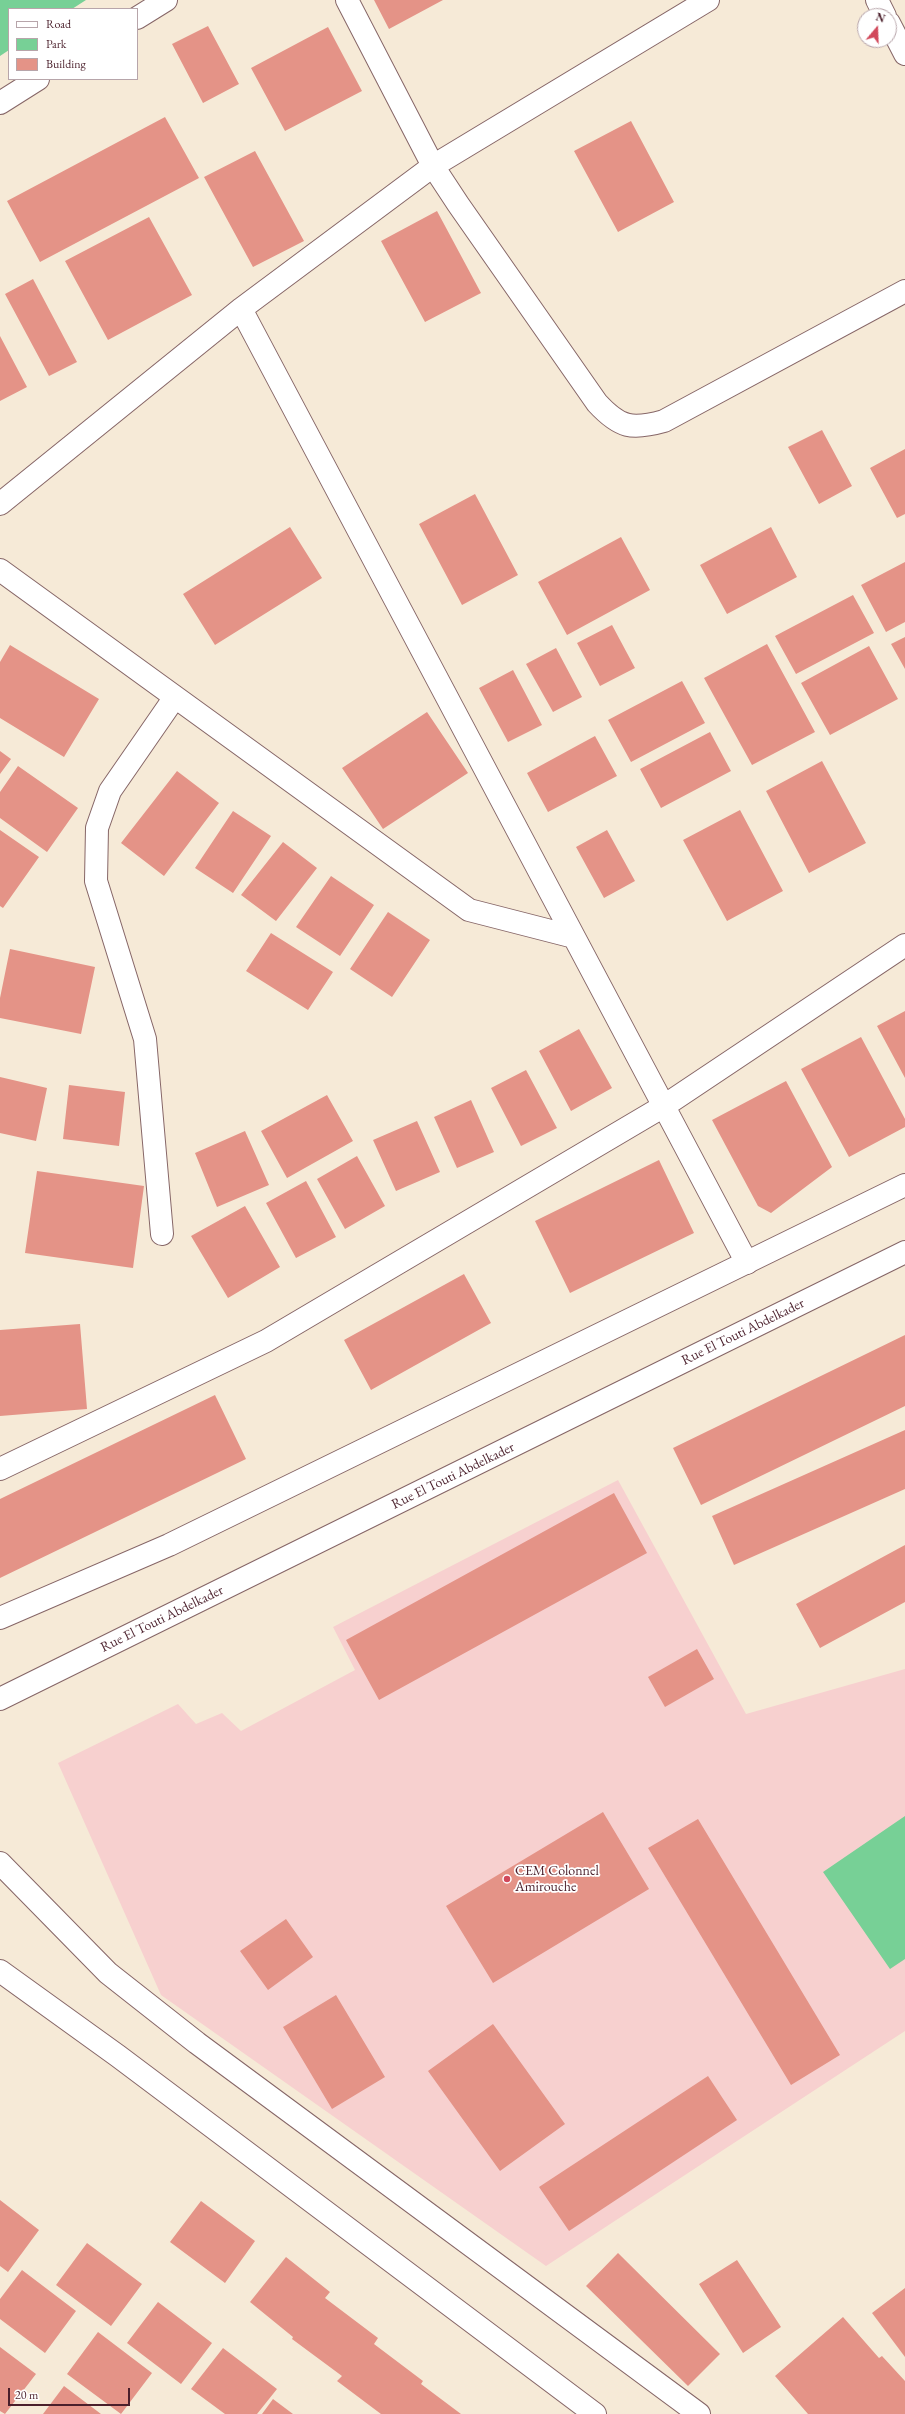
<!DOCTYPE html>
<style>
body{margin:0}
#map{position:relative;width:905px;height:2414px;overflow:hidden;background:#f6ead7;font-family:"EB Garamond",serif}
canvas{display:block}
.legend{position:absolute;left:8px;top:8px;width:130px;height:72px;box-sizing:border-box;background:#fff;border:1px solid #b7a5aa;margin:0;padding:5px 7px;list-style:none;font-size:12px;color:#4a1f2b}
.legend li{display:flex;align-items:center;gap:8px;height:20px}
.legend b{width:20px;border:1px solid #b7a5aa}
.north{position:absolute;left:857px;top:8px;width:40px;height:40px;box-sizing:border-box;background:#fff;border:1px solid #b7a5aa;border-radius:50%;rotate:19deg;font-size:11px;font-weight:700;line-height:16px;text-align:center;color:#4a1f2b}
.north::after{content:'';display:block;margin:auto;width:14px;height:18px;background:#d1495b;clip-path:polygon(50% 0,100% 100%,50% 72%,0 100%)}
.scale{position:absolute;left:8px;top:2388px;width:122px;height:18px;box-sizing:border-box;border:2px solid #4a1f2b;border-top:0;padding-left:5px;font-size:12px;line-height:14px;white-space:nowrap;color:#4a1f2b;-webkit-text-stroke:3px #fff;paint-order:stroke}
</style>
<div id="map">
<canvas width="905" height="2414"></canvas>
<ul class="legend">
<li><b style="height:5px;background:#fff"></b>Road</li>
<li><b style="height:11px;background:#77d096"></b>Park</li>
<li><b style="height:11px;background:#e49387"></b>Building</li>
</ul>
<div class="north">N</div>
<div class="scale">20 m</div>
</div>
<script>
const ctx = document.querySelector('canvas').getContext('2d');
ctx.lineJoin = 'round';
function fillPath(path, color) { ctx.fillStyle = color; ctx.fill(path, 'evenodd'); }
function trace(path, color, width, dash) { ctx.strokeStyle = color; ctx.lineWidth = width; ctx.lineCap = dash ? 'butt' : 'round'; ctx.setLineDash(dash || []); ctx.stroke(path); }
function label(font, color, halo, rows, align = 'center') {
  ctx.font = font + ' "EB Garamond",serif'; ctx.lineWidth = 3.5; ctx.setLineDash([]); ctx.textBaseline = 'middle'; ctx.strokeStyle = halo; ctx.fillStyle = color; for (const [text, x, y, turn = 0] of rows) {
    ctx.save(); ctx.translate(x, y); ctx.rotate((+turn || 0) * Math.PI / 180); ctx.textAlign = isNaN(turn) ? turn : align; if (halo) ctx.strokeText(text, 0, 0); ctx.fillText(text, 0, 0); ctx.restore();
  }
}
fillPath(new Path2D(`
 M618,1480L746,1714L905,1669V2031L546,2266L161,1995L58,1763L178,1704L196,1724L222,1713L241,1731L355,1670L333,1627Z`), '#f7d0cf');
fillPath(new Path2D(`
 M0,0H86L72,9H9V50L0,56Z
 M905,1816V1959L890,1969L823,1872Z`), '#77d096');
fillPath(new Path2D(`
 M374,0H443L389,29Z
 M208,26L239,84L203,103L172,44Z
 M328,27L362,91L285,131L251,68Z
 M165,117L199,178L40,262L7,201Z
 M631,121L674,202L618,232L574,151Z
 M255,151L304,241L253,267L204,177Z
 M437,211L481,293L425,322L381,241Z
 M149,217L192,295L108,340L65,261Z
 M33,279L77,362L49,376L5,294Z
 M0,336L27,387L0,401Z
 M822,430L852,486L819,504L788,447Z
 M905,449V514L897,518L870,468Z
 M475,494L518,575L462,605L419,524Z
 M290,527L322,578L215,645L183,594Z
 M771,527L797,577L727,614L700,565Z
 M621,537L650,590L567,635L538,582Z
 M905,562V622L886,632L861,585Z
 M853,595L874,633L796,674L775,636Z
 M612,625L635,668L600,686L577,643Z
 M905,637V669L891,644Z
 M767,644L815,732L752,765L704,678Z
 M10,645L99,699L64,757L0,718V662Z
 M869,646L898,699L830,735L801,683Z
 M556,648L582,697L553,712L526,664Z
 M513,670L542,725L508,742L479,688Z
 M682,681L705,723L631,762L608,720Z
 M427,712L468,773L383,829L342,768Z
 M710,732L731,771L661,808L640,769Z
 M595,736L617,776L548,812L527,773Z
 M0,751L11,759L0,774Z
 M822,761L866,843L809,873L766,791Z
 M18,766L78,808L47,852L0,818V792Z
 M177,771L219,803L164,876L121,843Z
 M740,810L783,891L727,921L683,840Z
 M233,811L271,836L233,893L195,868Z
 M0,830L39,857L3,908L0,906Z
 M607,830L635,881L604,898L576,847Z
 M283,842L317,868L276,921L241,895Z
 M331,876L374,905L340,956L296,927Z
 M388,912L430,940L392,997L350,969Z
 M271,933L333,972L308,1010L246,971Z
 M10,949L95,967L81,1034L0,1018V998Z
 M905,1011V1078L877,1026Z
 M579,1029L612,1088L571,1111L539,1051Z
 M861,1037L905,1119V1127L849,1157L801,1069Z
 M526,1070L557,1128L521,1146L491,1088Z
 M0,1077L47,1088L36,1141L0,1133Z
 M786,1081L832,1167L771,1213L758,1206L712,1120Z
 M69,1085L125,1092L119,1146L63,1139Z
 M327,1095L353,1141L287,1178L261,1131Z
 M471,1100L494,1152L457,1168L434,1117Z
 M417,1121L440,1172L396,1191L373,1140Z
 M245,1131L269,1185L217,1207L195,1153Z
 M357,1156L385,1206L345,1229L317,1179Z
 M659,1160L694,1233L570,1293L535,1221Z
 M37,1171L144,1186L133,1268L25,1253Z
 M306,1181L336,1237L296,1258L266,1203Z
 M245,1206L280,1267L228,1298L191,1236Z
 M464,1274L491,1323L371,1390L344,1340Z
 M80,1324L87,1409L0,1416V1330Z
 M905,1335V1406L701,1505L673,1448Z
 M215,1395L246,1459L0,1578V1499Z
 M905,1430V1489L734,1565L712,1516Z
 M614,1493L647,1553L379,1700L346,1640Z
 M905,1545V1602L820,1648L796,1604Z
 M697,1649L714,1679L665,1707L648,1677Z
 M603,1812L649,1889L493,1983L446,1906Z
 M698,1819L840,2055L791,2085L648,1848Z
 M286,1919L313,1957L268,1990L240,1951Z
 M336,1995L385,2077L332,2109L283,2027Z
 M493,2024L565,2124L500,2171L428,2071Z
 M708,2076L737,2120L569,2231L539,2187Z
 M0,2200L39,2230L8,2272L0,2266Z
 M201,2201L255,2241L225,2283L170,2242Z
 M87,2243L142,2284L111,2326L56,2285Z
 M618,2253L720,2354L688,2386L586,2286Z
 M286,2257L330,2292L325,2298L378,2338L374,2344L423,2381L421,2384L461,2414H381L337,2381L342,2376L292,2339L293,2337L250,2302Z
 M737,2260L781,2327L743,2353L699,2284Z
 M22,2270L76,2311L45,2353L0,2319V2299Z
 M905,2288V2357L872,2313Z
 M158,2302L212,2343L181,2384L127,2343Z
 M843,2317L879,2358L882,2356L905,2381V2414H808L775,2376Z
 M98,2332L152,2373L121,2414L67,2374Z
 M0,2347L36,2374L5,2414L0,2411Z
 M223,2348L277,2389L257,2414H225L191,2389Z
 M64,2386L101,2414H43Z
 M273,2399L293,2414H262Z`), '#e49387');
const street = new Path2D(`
 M347,0L433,166L708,0
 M877,0L885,16
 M137,18L166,0
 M889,23L905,54
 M0,103L38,79
 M241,309L747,1263
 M0,504L241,309L433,166L458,204L597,403C620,428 632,430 664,421L905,291
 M0,570L469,910L574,937
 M162,1234L145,1039L96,881L97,828L110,791L175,697
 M0,1469L266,1341L664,1106L905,945`);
const secondary = new Path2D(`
 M0,1618L169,1545L905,1185
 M0,1699L905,1252
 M0,1863L108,1973L197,2043L699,2414
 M0,1971L118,2056L595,2414`);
trace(street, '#866667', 24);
trace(secondary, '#866667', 24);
trace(street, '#fff', 22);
trace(secondary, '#fff', 22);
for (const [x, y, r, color] of [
 [507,1879,4,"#d1495b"]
]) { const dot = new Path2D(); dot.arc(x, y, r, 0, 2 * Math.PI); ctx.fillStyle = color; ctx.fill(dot); trace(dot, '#fff', 1.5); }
label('14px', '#4a1f2b', '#fff', [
 ["Rue El Touti Abdelkader",743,1332,-26],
 ["Rue El Touti Abdelkader",453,1476,-26],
 ["Rue El Touti Abdelkader",162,1619,-26]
]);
label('14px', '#4a1f2b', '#fff', [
 ["CEM Colonnel",515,1871],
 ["Amirouche",515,1887]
], 'left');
</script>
